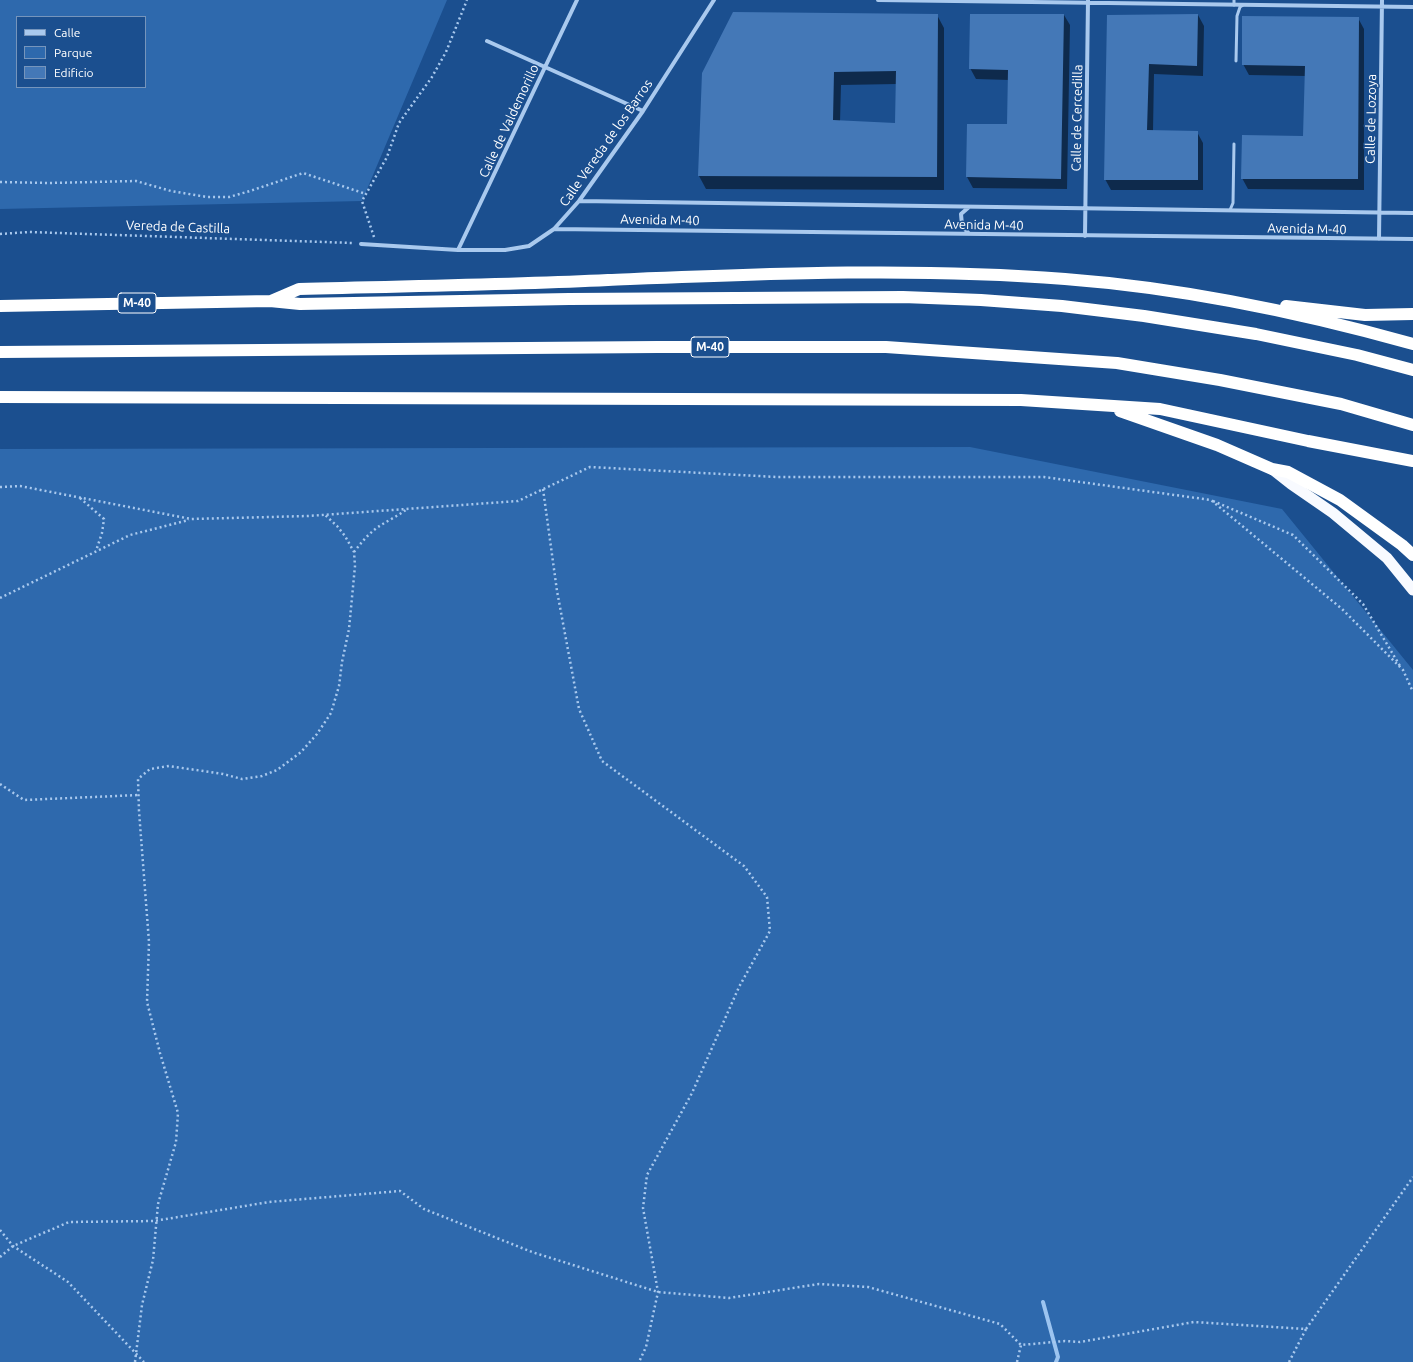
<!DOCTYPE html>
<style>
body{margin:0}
#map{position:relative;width:1413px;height:1362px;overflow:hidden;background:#1b4f8f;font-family:Ubuntu,sans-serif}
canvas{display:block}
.legend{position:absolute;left:16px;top:16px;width:130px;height:72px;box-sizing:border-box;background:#1b4f8f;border:1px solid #7695bc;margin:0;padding:5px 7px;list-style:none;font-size:12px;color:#fff}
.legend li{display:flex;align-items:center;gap:8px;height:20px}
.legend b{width:20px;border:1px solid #7695bc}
</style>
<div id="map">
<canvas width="1413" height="1362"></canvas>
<ul class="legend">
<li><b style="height:5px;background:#a9c9ee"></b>Calle</li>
<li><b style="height:11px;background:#2e69ad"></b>Parque</li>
<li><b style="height:11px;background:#4478b7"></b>Edificio</li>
</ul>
</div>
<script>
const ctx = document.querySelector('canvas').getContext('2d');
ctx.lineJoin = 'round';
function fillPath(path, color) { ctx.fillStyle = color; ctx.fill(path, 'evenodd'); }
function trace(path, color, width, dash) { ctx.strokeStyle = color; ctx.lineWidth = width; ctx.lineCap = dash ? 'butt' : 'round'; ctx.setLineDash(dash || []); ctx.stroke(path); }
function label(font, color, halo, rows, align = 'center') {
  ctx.font = font + ' Ubuntu,sans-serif'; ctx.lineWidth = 3; ctx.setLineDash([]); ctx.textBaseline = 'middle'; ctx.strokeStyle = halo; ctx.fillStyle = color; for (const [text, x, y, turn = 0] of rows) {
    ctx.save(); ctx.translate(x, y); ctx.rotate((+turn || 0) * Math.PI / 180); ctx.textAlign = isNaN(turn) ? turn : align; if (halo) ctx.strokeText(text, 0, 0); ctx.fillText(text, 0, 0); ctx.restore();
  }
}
fillPath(new Path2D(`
 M0,0H447L362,201L0,209ZM17,17H145V87H17Z
 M970,447L1282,509L1413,670V1362H0V449Z`), '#2e69ad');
fillPath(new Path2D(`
 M937,15L944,28V190L706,189L699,176L703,74ZM897,84L896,124L840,122L841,85Z
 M1064,15L1070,25L1067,189L973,188L967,177L1008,125L1009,80L976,79L970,68Z
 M1198,15L1204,26L1203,76L1154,74L1153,131L1197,132L1203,143V190H1111L1105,179L1108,16Z
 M1358,18L1364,29V190L1248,189L1242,178L1304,137L1306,76L1249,75L1243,64Z`), '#0007');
trace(new Path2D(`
 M1043,1302L1058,1357L1056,1362`), '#9cc4f0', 4);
fillPath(new Path2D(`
 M733,12L938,14L937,177L698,176L702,73ZM896,71L895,123L833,120L834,72Z
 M970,14H1064L1061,179L966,177L967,124H1007L1008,70L969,69Z
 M1198,14L1197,66L1149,64L1147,130L1198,131V180H1104L1107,15Z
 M1242,16L1359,17L1358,179H1241L1242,135L1303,136L1305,66L1242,65Z`), '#4478b7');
trace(new Path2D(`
 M0,182L49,183L136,181L171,191L207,197H229L250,191L303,173L366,194
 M0,234L29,232L353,243
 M374,237L362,201L387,157L399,123L432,77L446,52L467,0
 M0,487L20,486L191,519L308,516L518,501L590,467L777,477H1044L1211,500L1342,609L1403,670L1413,692
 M543,489L557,591L579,709L602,761L744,866L767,897L770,931L739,987L692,1093L647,1175L643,1208L658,1292L646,1347L639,1362
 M80,498L104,519L102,533L96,551
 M1213,501L1293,535L1363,604L1400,666
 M354,552C361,543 368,534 378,527C387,521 398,516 407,509
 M0,598L130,535L189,520
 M0,784L24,800L139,795
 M0,1230L13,1246L68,1282L144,1362
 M0,1257L13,1246L69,1222L154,1221L269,1202L400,1191L424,1209L532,1252L658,1292L729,1298L819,1284L868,1287L1000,1324L1021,1345L1065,1341L1080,1342L1194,1322L1306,1329L1413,1177
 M135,1362L142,1305L153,1260L158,1204L176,1142L178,1113L160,1053L147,1002L149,942L139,811L138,779L150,769L169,766L223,774L242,779L262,776L277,770L301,752L317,734L331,713L339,686L342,662L349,629L355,566L354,552L345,536L337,526L324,514
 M1017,1362L1021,1345
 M1289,1362L1306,1329`), '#a9c9ee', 2.5, [2, 3]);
trace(new Path2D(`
 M1234,5V0
 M1236,61L1237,16L1240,7L1243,5
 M1230,210L1233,203L1234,144`), '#a9c9ee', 3);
trace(new Path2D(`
 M878,0L1413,7
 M487,41L643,111
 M579,201L1413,213
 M554,229L1413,239
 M969,234L962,225L961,214L969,207
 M1085,236L1088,0
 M1379,239L1382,0
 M361,244L458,250H505L529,246L554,229L579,201L643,111L714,0
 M458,250L577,0`), '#a9c9ee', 4);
trace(new Path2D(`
 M1272,469L1291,484L1333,513L1387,558L1413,590`), '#f8faff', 11);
trace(new Path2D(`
 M271,301L299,289C402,286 505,285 608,280C760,274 913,267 1065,279C1183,288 1299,312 1413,344
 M0,306L270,301L300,304L569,299L903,297L981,300L1062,306L1144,316L1256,334L1357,355L1413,370
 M1286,306L1365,315L1413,314
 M0,352L657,347H886L1117,363L1220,380L1341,404L1413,425
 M0,397L1021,400L1160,409L1308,441L1413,461
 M1120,411L1217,445L1272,469L1288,472L1340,500L1402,545L1413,555`), '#fff', 12);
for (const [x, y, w] of [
 [137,303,38],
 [710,347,38]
]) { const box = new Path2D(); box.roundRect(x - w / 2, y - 10, w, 20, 3); ctx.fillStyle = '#1b4f8f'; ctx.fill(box); trace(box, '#fff', 1); }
label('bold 12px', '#fff', null, [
 ["M-40",137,303],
 ["M-40",710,347]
]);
label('13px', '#fff', '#1b4f8f', [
 ["Calle de Cercedilla",1077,118,-89],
 ["Calle de Lozoya",1371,119,-89],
 ["Calle de Valdemorillo",509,121,-65],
 ["Calle Vereda de los Barros",606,143,-55],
 ["Avenida M-40",660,220,1],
 ["Avenida M-40",984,225,1],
 ["Vereda de Castilla",178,227,2],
 ["Avenida M-40",1307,229,1]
]);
</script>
